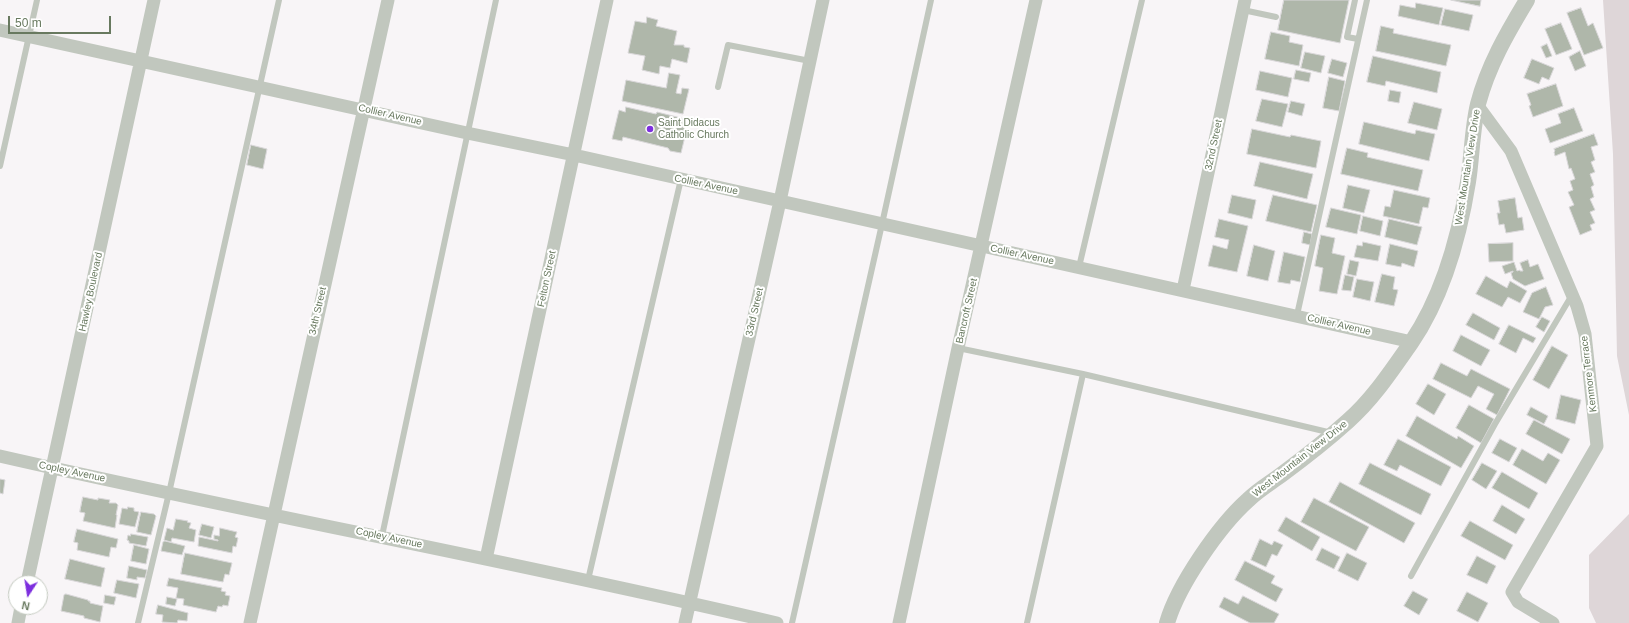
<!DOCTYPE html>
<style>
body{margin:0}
#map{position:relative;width:1629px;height:623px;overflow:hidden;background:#f8f5f7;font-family:Arial,sans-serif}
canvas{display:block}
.north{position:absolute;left:8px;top:575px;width:40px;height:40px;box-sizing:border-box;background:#fff;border:1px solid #c3c9bf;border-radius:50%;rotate:192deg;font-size:11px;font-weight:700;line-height:16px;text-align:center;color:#68795f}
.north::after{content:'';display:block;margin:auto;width:14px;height:18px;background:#7d2fde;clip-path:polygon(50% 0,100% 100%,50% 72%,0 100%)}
.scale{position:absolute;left:8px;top:16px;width:103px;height:18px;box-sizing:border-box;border:2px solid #68795f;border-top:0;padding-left:5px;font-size:12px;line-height:14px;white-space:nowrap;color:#68795f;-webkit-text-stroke:3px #fff;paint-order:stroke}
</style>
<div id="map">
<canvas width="1629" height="623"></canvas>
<div class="north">N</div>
<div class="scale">50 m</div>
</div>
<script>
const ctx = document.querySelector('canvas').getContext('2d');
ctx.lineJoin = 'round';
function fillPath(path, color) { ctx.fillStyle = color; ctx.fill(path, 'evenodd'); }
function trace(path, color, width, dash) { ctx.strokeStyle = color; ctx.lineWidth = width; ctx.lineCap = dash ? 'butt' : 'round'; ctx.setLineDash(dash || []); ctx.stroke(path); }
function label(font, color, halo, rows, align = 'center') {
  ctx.font = font + ' Arial,sans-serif'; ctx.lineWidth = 4; ctx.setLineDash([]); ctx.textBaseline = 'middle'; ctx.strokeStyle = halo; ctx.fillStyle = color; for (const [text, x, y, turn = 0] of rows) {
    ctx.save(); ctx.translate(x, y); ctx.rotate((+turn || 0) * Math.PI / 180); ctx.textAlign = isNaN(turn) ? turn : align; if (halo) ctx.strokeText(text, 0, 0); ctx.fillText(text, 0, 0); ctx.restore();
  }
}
fillPath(new Path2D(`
 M1603,0H1629V415L1617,356L1613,154Z
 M1629,514V623H1596L1589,608V555Z`), '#ded6d8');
const building = new Path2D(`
 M1284,0H1349L1340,43L1278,30Z
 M1451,0H1481L1480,6Z
 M1416,3L1443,8L1439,25L1398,16L1400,5L1415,8Z
 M1581,8L1588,26L1593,23L1603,48L1584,55L1567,13Z
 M1445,9L1473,15L1469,31L1441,25Z
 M647,17L658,20L656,26L677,31L674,45H684V47L690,48L687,63L672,59L670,68L660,66L659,74L642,70L645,56L628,53L635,21L646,23Z
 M1561,23L1572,49L1556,55L1545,29Z
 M1381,26L1394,29L1393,33L1451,45L1446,66L1376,51Z
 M1271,32L1290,36L1289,42L1303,45L1299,66L1265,59Z
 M1547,44L1552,56L1546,58L1541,47Z
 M1580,51L1586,66L1575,71L1569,57Z
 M1305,52L1325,56L1321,73L1301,68Z
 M1373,56L1441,72L1437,93L1386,81L1385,86L1367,82Z
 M1332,59L1347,63L1343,77L1328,73Z
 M1532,59L1554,68L1549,80L1542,77L1539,84L1524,78Z
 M1296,70L1311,73L1309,82L1294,79Z
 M1260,71L1292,78L1288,97L1256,90Z
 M669,73L680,75L676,93L681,94L682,88L689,89L683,114L622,101L626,80L666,88Z
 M1329,77L1345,81L1339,111L1323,108Z
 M1556,84L1563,106L1533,117L1529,106L1531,105L1527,94Z
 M1390,90L1401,92L1399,103L1388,101Z
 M1262,99L1288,104L1282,127L1256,121Z
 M1291,101L1305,104L1302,116L1288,112Z
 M1414,102L1442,109L1437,130L1408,123Z
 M626,107L656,114L657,112L689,120L681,153L670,151L668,148L623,137L622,141L612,139L619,110L625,112Z
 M1574,108L1583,131L1550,143L1545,129L1561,123L1558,114Z
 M1364,122L1415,134L1416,130L1435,134L1429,161L1359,144Z
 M1252,129L1290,137L1291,135L1321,141L1316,168L1247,154Z
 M1594,134L1598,145L1591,147L1595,160L1591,162L1595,172L1590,174L1594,185L1591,187L1594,197L1590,199L1595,210L1590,212L1595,223L1590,225L1592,230L1580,235L1569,207L1574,205L1568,192L1573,190L1570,181L1575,179L1571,168L1569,169L1565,152L1555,156L1554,152L1555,151L1554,149Z
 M251,145L267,149L263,169L247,165Z
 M1347,148L1368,153L1367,157L1423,170L1418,191L1341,174Z
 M1260,162L1313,174L1307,199L1254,186Z
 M1348,185L1370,190L1364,213L1343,208Z
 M1394,190L1430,198L1428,208L1423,207L1419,224L1383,216L1385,206L1390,207Z
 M1232,195L1256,200L1252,219L1228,213Z
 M1273,195L1317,205L1311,232L1266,221Z
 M1515,198L1518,218L1522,217L1524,230L1506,233L1504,224L1499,225L1497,213H1500L1498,201Z
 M1331,208L1361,215L1357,234L1326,227Z
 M1363,216L1383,221L1380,236L1360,231Z
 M1219,219L1248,226L1237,272L1208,266L1213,245L1227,249L1229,240L1215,237Z
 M1389,219L1422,227L1417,245L1385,237Z
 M1304,232L1312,234L1310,245L1302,243Z
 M1321,235L1335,238L1332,253L1345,256L1337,294L1319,291L1323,268L1315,266Z
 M1363,242L1381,246L1378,261L1354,257L1357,245L1362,246Z
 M1513,243V261L1489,262L1488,244Z
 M1390,244L1418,251L1414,267L1402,263L1401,267L1386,264Z
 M1254,245L1275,251L1268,281L1247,276Z
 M1284,252L1305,257L1300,282L1291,280L1290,284L1278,282Z
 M1350,260L1359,262L1356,276L1347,274Z
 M1528,260L1530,267L1538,264L1544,279L1525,286L1513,279L1511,273L1513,272V271L1505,274L1502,266L1514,262L1517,271L1520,270V271H1523L1520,263Z
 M1382,274L1395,277L1393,289L1398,290L1394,306L1375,302Z
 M1345,275L1354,277L1351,291L1342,290Z
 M1486,276L1507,288L1510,281L1527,291L1520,303L1508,297L1502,307L1476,294Z
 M1357,279L1374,282L1370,301L1353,297Z
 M1546,287L1553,305L1545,307L1539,319L1523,312L1532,293Z
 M1473,313L1500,328L1494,340L1466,325Z
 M1542,317L1550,321L1544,332L1536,327Z
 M1509,325L1536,338L1533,343L1523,338L1516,353L1499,344Z
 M1461,335L1490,350L1481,366L1453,351Z
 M1552,346L1568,355L1549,389L1533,380Z
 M1441,363L1467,376L1471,369L1510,389L1497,415L1486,409L1494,394L1478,386L1471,398L1433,379Z
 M1428,384L1446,394L1434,415L1416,404Z
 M1561,395L1581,400L1575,424L1556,419Z
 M1469,405L1494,419L1481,443L1456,428Z
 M1531,407L1548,416L1544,424L1527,415Z
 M1417,416L1457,439L1458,436L1474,446L1461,468L1406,436Z
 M1534,420L1570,439L1562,454L1526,434Z
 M1398,439L1451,467L1441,486L1400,465L1397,471L1384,465Z
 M1500,439L1517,448L1509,462L1492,453Z
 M1522,449L1543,461L1548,453L1560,460L1546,484L1513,465Z
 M1370,463L1431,494L1421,515L1359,484Z
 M1482,463L1497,471L1486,489L1472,480Z
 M1502,472L1538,493L1529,509L1492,488Z
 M0,479L5,480L3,494L0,493Z
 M1340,482L1415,523L1404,543L1329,502Z
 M83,497L98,500V498L110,500L109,503H116L118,505L116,515H117L115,528L83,521L85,513L80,512Z
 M1314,498L1369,527L1356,551L1301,522Z
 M1502,505L1525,519L1516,534L1493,521Z
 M128,507L134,508V511L139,512L135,527L119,524L122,508L127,509Z
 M141,512L154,514L156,516L151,535L137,532Z
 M1286,517L1320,537L1312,551L1278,531Z
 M176,519L188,521L187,522L191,523L189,528L196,530L194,542L172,538L171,542L164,540L167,528L173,530Z
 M1470,521L1513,545L1505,560L1461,536Z
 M202,524L214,527L211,538L199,535Z
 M220,528L237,532L235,537L238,538L236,547L233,546L232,553L198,546L199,537L218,541V540L214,539V535L219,536Z
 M77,529L118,539L116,548L111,547L109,557L77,550L78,543L74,542Z
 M131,534L148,537L146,546L129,543V541L127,540L128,535L130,536Z
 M1260,539L1272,545L1274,541L1283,545L1277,556L1272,554L1266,567L1251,560Z
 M165,541L185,546L182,555L161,551L163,542Z
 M134,545L149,549L146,564L131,561Z
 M1322,548L1340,557L1334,569L1316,560Z
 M185,553L232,563L229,575L225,574L223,582L181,574Z
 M1347,553L1367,563L1358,581L1338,571Z
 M1477,556L1496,566L1487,584L1467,575Z
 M70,559L105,568L101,587L65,579Z
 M1245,561L1275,576L1271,583L1283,589L1276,602L1235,580Z
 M129,566L147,570L145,578L137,577V580L127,578Z
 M169,578L222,588L221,591L226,592L225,595L230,596L228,606L223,605L222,607L218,606L216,612L183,605L184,599L176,598L178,588L167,586Z
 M117,580L139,584L136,598L114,593Z
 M1413,591L1428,599L1419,615L1404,606Z
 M1467,592L1488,603L1478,622L1457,611Z
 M66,594L88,600V601H90V603L103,606L100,622L84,618V616L61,611L64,595Z
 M105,595L116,597L114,605L104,603Z
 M1243,596L1279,614L1274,623H1250L1219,607L1224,597L1238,604Z
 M167,597L177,599L175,606L166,604Z
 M158,605L188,613L187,621L178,620L177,623L162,622L163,615L156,614Z`);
fillPath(building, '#afb7aa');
trace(building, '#d9d7d9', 1);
trace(new Path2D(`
 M1355,0L1347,37L1358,39
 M1243,10L1276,17
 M718,87L728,45L810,61
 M0,166L37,0
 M1079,267L1142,0
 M1297,315L1367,0
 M958,348L1083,374L1332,433
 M382,536L496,0
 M1411,576L1495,424L1572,295
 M588,580L681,179
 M138,623L169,493L279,0
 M792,623L882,224L931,0
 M1027,623L1083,374`), '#c1c7be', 6);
trace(new Path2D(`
 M0,30L467,133L574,155L1412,342
 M1478,106L1511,151L1577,306L1585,334L1597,446L1512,592L1518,602L1553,623
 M1183,290L1245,0
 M0,456C258,515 519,562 777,623
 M486,559L607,0
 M27,583L154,0
 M18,623L21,607
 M250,623L388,0
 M685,623L780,201L823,0
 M899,623L958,348L1036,0`), '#c1c7be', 13);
trace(new Path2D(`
 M1167,623C1178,585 1219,526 1248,500C1258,490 1270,483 1281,475C1304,458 1327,440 1348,421C1373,399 1392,370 1411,343C1443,296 1459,238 1468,182C1472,157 1472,129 1478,104C1488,66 1507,33 1527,0`), '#c1c7be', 16);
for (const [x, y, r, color] of [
 [650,129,4,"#7d2fde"]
]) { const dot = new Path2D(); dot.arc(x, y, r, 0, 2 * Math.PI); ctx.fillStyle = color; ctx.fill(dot); trace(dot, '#fff', 1.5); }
label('10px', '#68795f', '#fff', [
 ["Collier Avenue",390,115,13],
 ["32nd Street",1214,145,-78],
 ["West Mountain View Drive",1468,167,-81],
 ["Collier Avenue",706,185,12],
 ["Collier Avenue",1022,255,12],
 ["Felton Street",547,279,-78],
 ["Hawley Boulevard",91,292,-78],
 ["34th Street",318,311,-77],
 ["Bancroft Street",967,311,-77],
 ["33rd Street",755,312,-77],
 ["Collier Avenue",1339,325,13],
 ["Kenmore Terrace",1589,374,-97],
 ["West Mountain View Drive",1300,459,-38],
 ["Copley Avenue",72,472,12],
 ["Copley Avenue",389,538,12]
]);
label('10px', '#68795f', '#fff', [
 ["Saint Didacus",658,123],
 ["Catholic Church",658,135]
], 'left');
</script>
